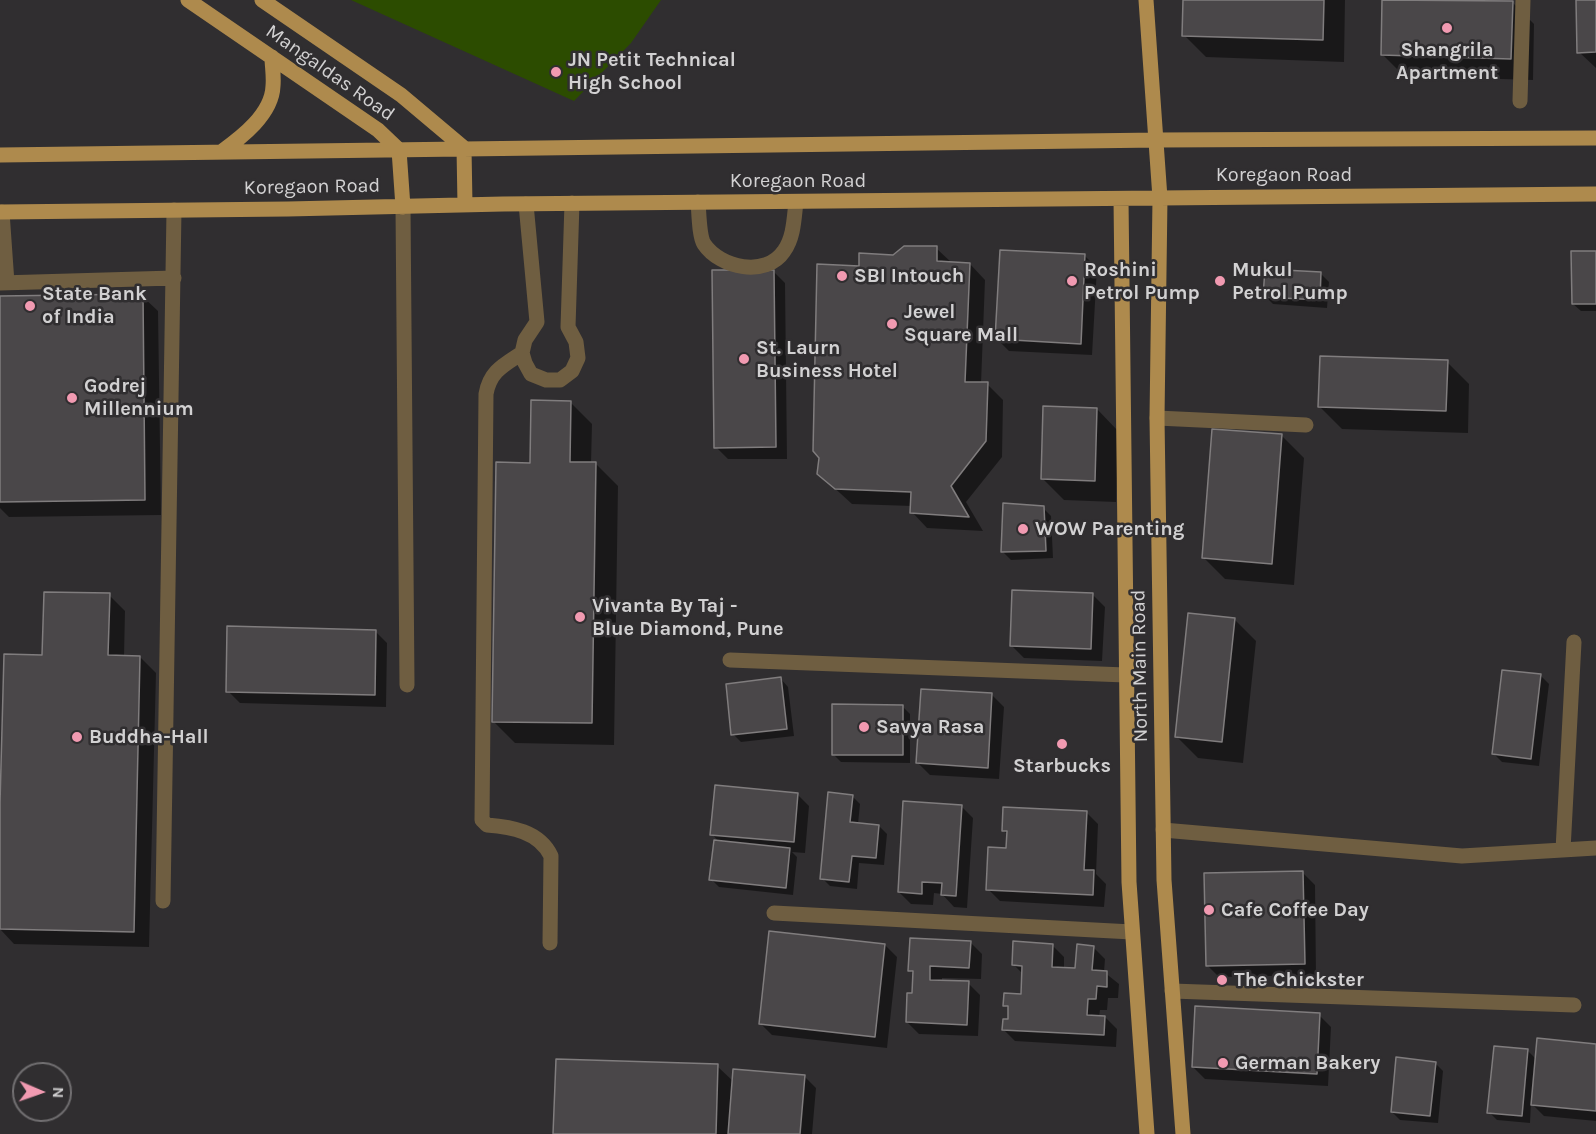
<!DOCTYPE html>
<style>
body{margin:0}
#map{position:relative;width:1596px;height:1134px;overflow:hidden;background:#302e30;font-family:Karla,sans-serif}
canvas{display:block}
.north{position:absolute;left:12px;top:1062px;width:60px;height:60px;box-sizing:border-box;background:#302e30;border:2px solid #716f71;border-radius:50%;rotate:92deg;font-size:16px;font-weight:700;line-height:24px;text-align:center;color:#d2d1d2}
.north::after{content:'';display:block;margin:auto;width:21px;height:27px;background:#f19ab1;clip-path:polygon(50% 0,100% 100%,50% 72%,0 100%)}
</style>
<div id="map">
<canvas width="1596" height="1134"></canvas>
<div class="north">N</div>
</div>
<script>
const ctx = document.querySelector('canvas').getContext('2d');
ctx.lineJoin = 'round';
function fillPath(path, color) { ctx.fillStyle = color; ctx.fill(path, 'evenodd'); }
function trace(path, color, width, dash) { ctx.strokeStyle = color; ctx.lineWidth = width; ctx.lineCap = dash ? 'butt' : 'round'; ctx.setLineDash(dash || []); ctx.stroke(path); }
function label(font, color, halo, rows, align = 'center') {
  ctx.font = font + ' Karla,sans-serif'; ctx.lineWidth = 5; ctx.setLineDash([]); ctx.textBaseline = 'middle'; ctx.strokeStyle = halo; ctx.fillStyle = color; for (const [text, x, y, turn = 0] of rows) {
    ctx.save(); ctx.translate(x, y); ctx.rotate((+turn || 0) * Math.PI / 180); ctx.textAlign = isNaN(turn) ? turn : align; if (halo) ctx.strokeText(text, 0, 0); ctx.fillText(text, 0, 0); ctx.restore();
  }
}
fillPath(new Path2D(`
 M351,0H661L631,43L574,101Z`), '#2c4c00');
fillPath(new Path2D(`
 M1185,0H1345L1344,62L1206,57L1184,35Z
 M1384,0L1512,2L1534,24L1533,80L1404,76L1382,54Z
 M1578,0H1596V68L1579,52Z
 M936,248L952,263L970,264L985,280L981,384H987L1003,400L1002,457L966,502L983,531L927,528L912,512V506L852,504L818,473L861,268L893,256Z
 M1596,253V311H1581L1573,304Z
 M1085,256L1097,268L1092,355L1009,351L997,339Z
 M773,271L785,283L787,459H728L716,447Z
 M1321,274L1329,282L1327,308L1273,304L1265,296Z
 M142,296L158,311L161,515L9,517L0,508V297Z
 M1447,362L1469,384L1468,433L1342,429L1320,407Z
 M570,402L592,424L591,464H596L618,486L614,745L515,743L493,721L532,465Z
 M1097,409L1119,432L1116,502L1064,500L1042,478Z
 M1282,436L1304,458L1294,585L1225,579L1203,557Z
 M1043,508L1051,516L1053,558L1011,560L1003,552Z
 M109,595L125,611L124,657H140L156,673L149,947L14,944L0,929V864L43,656Z
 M1093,595L1105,607L1102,661L1024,658L1012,646Z
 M1234,619L1256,641L1243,763L1198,758L1176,736Z
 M375,631L387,643L386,707L240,703L228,691Z
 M1541,676L1549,684L1539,766L1502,762L1494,754Z
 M781,679L788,687L794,736L741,742L733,734Z
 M992,695L1004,707L999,779L930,775L918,763Z
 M902,706L910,714V763L841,762L833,754Z
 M797,794L809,806L805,853L792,852L797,857L793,895L719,887L711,879L719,842L712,834Z
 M852,796L860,804L858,824L879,826L887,834L884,865L859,863L857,889L830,886L822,878Z
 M961,806L973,818L967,908L954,907L942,894L934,893L933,905L911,904L899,892Z
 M1086,812L1098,824L1096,874L1106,884L1104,907L1000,901L988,889L1008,850V835L1003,830Z
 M1303,873L1315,885L1316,975L1219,977L1207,965Z
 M970,942L982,954L981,979L942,978V982L968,983L980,995L978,1036L919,1034L907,1022L913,994L914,975L910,970Z
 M885,945L897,957L887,1048L772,1035L760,1023Z
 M1052,945L1064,957V969L1077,970L1093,947L1105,959L1104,972L1119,984L1118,998H1108L1107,1010H1100L1099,1017H1105L1117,1029L1116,1047L1015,1041L1003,1029L1009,1021L1010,1010L1005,1005L1022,995L1023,974L1013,964Z
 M1319,1015L1331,1027L1328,1086L1205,1079L1193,1067Z
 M1596,1046V1121L1544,1116L1531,1103L1530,1123L1497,1120L1489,1112L1527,1050L1537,1060Z
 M1435,1063L1443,1071L1438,1123L1400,1120L1392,1112Z
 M717,1066L734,1082L804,1076L816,1088L812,1134H554Z`), '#0007');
const building = new Path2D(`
 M1183,0H1324L1323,40L1182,36Z
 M1382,0L1513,1L1511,59L1381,55Z
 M1576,0H1596V52L1577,53Z
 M904,246H937V261L970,263L965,382H988L986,441L951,486L969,517L910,513L911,492L835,489L817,474L819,458L813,451L817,264L859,266V253L893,255Z
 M1000,250L1085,254L1081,344L995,339Z
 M1571,251H1596V304H1572Z
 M1265,269L1321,272L1320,300L1263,297Z
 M712,270H774L776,447L714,448Z
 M143,294L145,500L0,502V296Z
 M1320,356L1448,360L1446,411L1318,407Z
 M531,400L571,401L570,462H596L592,723L492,722L496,462L530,463Z
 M1043,406L1097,408L1095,481L1041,479Z
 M1212,429L1282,434L1272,564L1202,558Z
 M1003,503L1044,506L1046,551L1001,552Z
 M1012,590L1093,593L1091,649L1010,646Z
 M44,592L110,593L108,655L140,656L134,932L0,929V803L4,654L42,655Z
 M1188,613L1235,618L1222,742L1175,737Z
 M227,626L376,630L375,695L226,692Z
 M1502,670L1541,674L1531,759L1492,754Z
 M781,677L787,729L731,735L726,684Z
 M921,689L992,693L988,768L916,763Z
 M832,704L903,705V755H832Z
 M715,785L798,793L794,842L710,835Z
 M828,792L853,795L850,822L879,825L876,858L852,856L849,882L820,879Z
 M903,801L962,805L956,896L941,895L942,883L922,882V894L898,892Z
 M1003,807L1087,811L1084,870H1094L1093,895L986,890L988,847L1006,848L1007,831H1002Z
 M714,840L790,848L786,888L709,880Z
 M1303,871L1305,964L1206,966L1204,873Z
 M769,931L885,944L875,1037L759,1024Z
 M910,938L971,941L969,968L930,966V980L969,981L967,1025L906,1022L907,993H912L913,971H908Z
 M1013,941L1053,944L1052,967L1075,968L1077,944L1094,946L1092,970L1107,971V987L1097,986L1096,999H1088L1087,1015L1105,1016L1104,1035L1002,1030L1003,1019H1008V1006H1003L1004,993L1021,994L1022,966L1012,965Z
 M1195,1006L1320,1013L1317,1074L1192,1067Z
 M1537,1038L1596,1044V1111L1531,1105Z
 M1494,1046L1528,1049L1522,1116L1487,1113Z
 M1396,1057L1436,1062L1430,1116L1391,1112Z
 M556,1059L718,1064L716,1134H553Z
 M733,1069L805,1075L800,1134H728Z`);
fillPath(building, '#4a4749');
trace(building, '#807d7e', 1.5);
trace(new Path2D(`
 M1520,101L1523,0
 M698,202C699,212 699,236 704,244C720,268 766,278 784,251C794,237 794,218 796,202
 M526,204L537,322L525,340L522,353L525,363L531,374L546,380H560L572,371L578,358L576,342L568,327L572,203
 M403,207L407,685
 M2,212L7,283
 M0,283L174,278
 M522,353C504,365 490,371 486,394L482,820L487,825C511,827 539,831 551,856L550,943
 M1157,418L1306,425
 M730,660L1126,675
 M1163,830L1462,856L1596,848
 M1563,850L1574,642
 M163,901L174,210
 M774,913L1132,932
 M1172,991L1574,1005`), '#6f5e41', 15);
trace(new Path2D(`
 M188,0L378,130L399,150L403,207
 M262,0L401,95L464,148L465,205
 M1146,0L1160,198L1157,418L1164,880L1183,1134
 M221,152C242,137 272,114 273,86C274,76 272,66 272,57
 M0,155L1158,140L1596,138
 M1121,199L1129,882L1147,1134
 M0,212L288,209L503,204L1596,194`), '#ae8a4d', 15);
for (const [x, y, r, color] of [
 [1447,28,6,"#f19ab1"],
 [556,72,6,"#f19ab1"],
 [842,276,6,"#f19ab1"],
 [1072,281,6,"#f19ab1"],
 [1220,281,6,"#f19ab1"],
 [30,306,6,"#f19ab1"],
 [892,324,6,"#f19ab1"],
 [744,359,6,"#f19ab1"],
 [72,398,6,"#f19ab1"],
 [1023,529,6,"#f19ab1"],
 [580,617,6,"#f19ab1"],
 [864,727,6,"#f19ab1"],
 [77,737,6,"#f19ab1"],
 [1062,744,6,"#f19ab1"],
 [1209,910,6,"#f19ab1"],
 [1222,980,6,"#f19ab1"],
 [1223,1063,6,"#f19ab1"]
]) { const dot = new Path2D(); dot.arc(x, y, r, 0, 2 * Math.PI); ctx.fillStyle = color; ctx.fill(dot); trace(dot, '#302e30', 2); }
label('bold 20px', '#d2d1d2', '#302e30', [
 ["Shangrila",1447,50,"center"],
 ["Apartment",1447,73,"center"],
 ["JN Petit Technical",568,60],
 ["High School",568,83],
 ["Roshini",1084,270],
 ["Petrol Pump",1084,293],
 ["Mukul",1232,270],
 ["Petrol Pump",1232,293],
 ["SBI Intouch",854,276],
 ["State Bank",42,294],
 ["of India",42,317],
 ["Jewel",904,312],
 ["Square Mall",904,335],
 ["St. Laurn",756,348],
 ["Business Hotel",756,371],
 ["Godrej",84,386],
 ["Millennium",84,409],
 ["WOW Parenting",1035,529],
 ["Vivanta By Taj -",592,606],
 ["Blue Diamond, Pune",592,629],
 ["Savya Rasa",876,727],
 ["Buddha-Hall",89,737],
 ["Starbucks",1062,766,"center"],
 ["Cafe Coffee Day",1221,910],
 ["The Chickster",1234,980],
 ["German Bakery",1235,1063]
], 'left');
label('20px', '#d2d1d2', '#302e30', [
 ["Mangaldas Road",330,73,35],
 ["Koregaon Road",1284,175],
 ["Koregaon Road",798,181],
 ["Koregaon Road",312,187,-1],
 ["North Main Road",1140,666,-91]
]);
</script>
